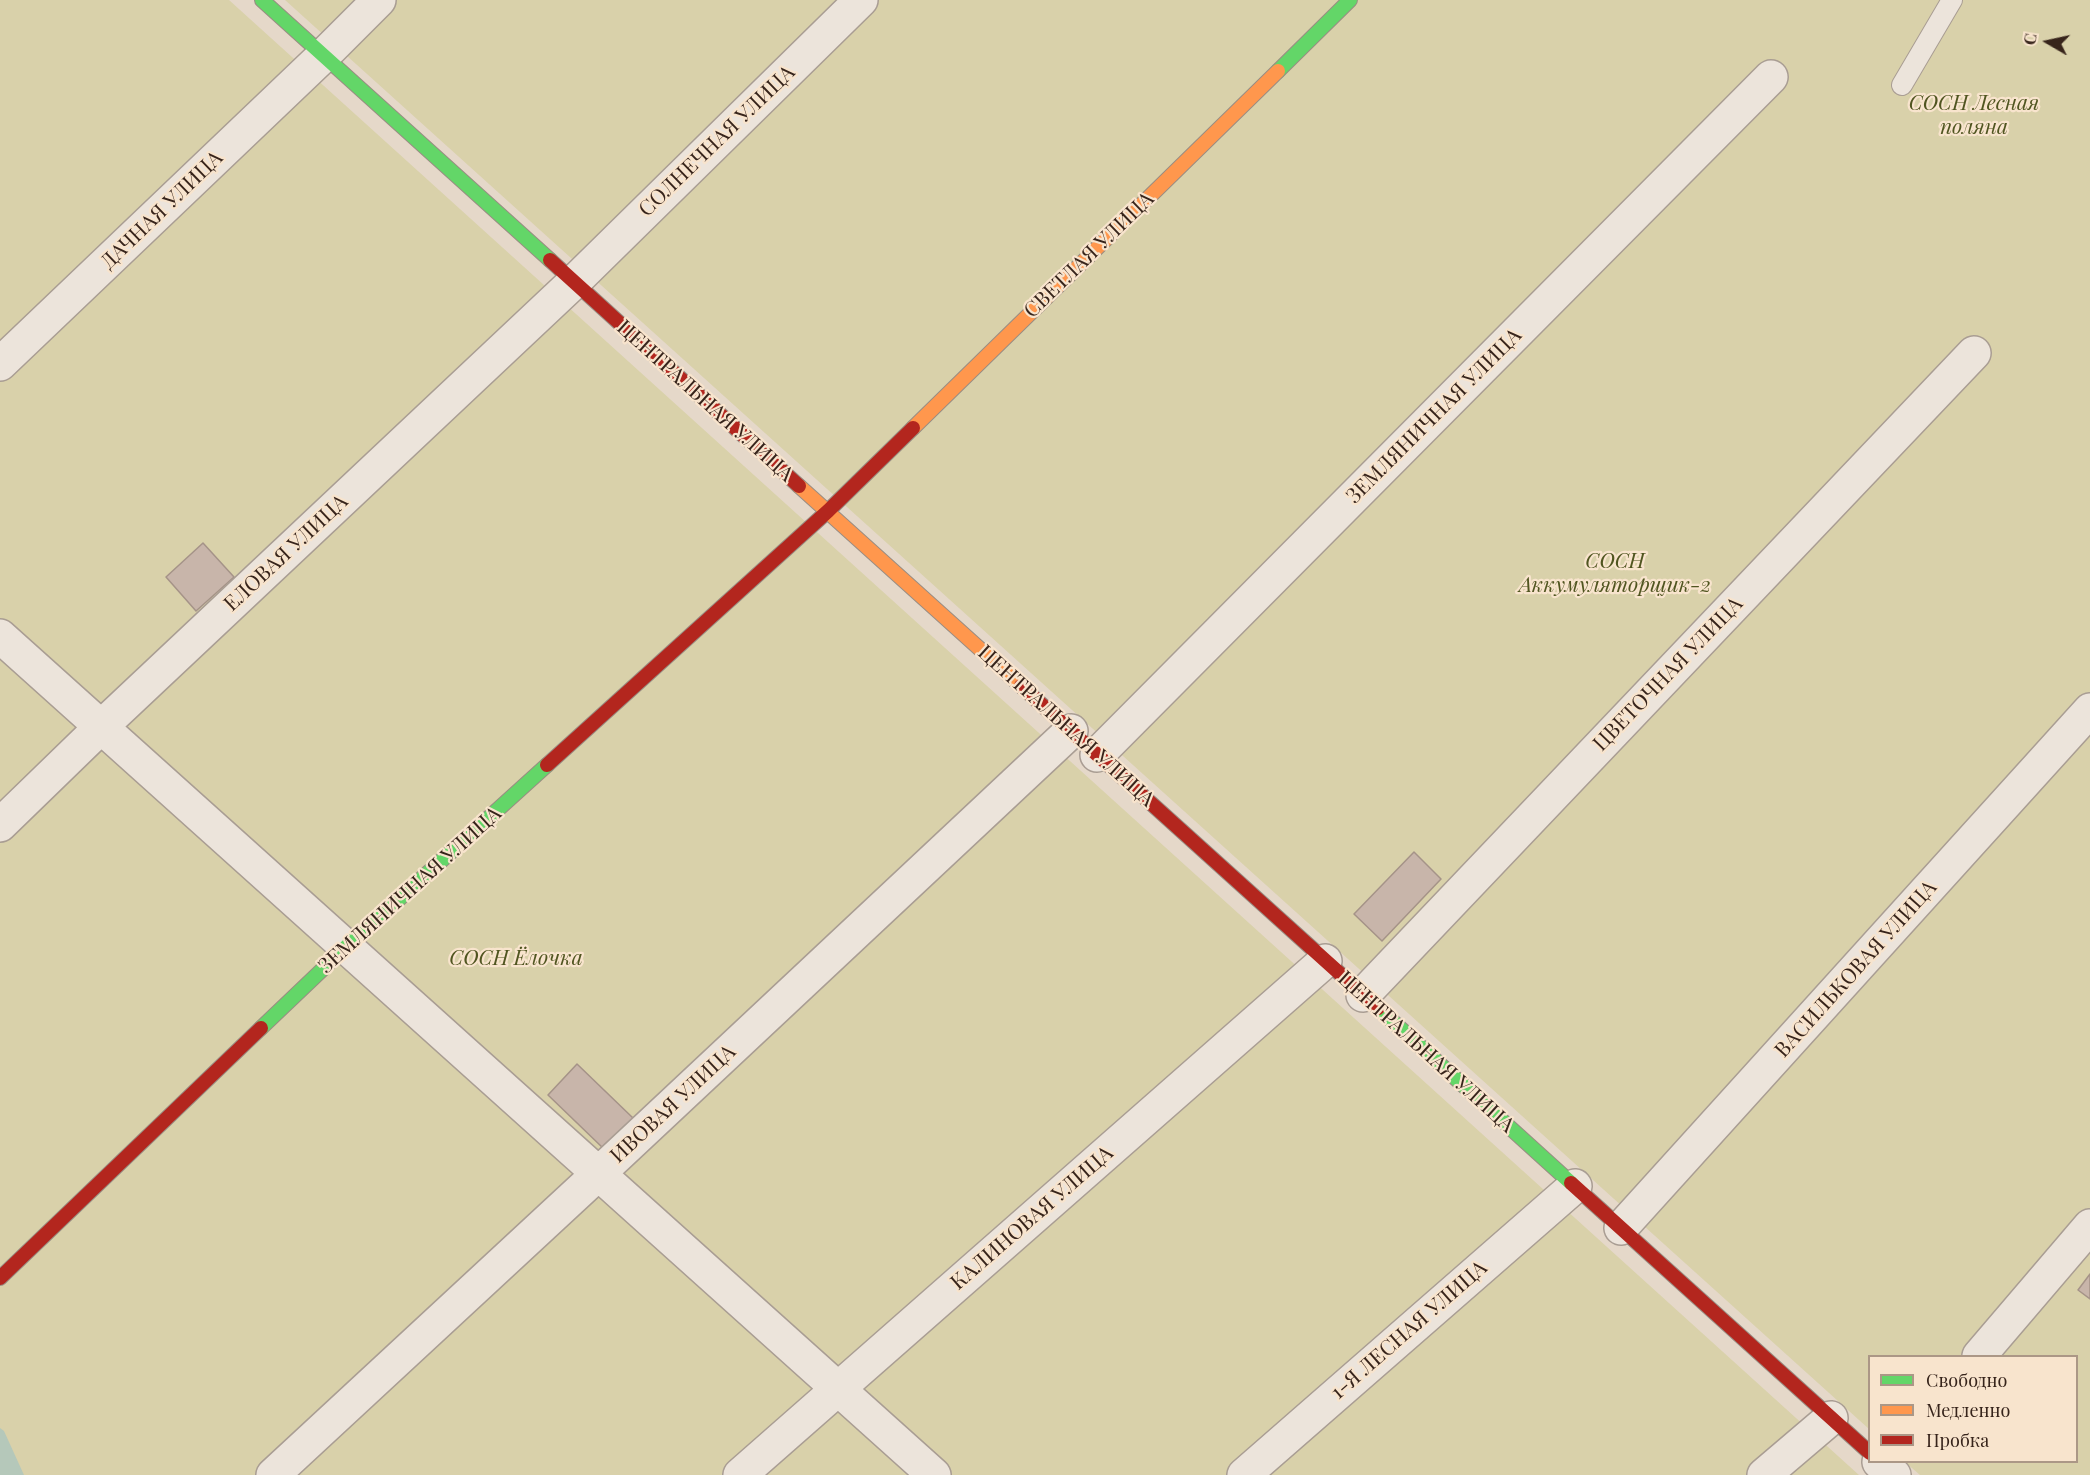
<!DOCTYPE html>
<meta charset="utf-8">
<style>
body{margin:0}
#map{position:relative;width:2090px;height:1475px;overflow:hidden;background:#e5d8c9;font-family:"Playfair Display",serif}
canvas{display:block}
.legend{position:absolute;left:1868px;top:1355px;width:210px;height:108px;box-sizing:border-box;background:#f8e4cd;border:2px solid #ab9786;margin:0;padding:8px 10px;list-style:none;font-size:18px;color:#37241b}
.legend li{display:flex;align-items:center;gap:12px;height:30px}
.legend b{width:30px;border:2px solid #ab9786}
.north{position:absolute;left:2018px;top:12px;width:60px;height:60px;-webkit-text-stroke:4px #f8e4cd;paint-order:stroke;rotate:279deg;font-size:16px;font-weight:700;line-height:24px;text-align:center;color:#37241b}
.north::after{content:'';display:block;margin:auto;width:21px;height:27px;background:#37241b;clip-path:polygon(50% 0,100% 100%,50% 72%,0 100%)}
</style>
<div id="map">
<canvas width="2090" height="1475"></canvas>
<ul class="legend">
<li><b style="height:8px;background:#63d668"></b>Свободно</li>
<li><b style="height:8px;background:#ff974d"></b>Медленно</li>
<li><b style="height:8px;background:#b3261e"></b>Пробка</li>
</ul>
<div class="north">С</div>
</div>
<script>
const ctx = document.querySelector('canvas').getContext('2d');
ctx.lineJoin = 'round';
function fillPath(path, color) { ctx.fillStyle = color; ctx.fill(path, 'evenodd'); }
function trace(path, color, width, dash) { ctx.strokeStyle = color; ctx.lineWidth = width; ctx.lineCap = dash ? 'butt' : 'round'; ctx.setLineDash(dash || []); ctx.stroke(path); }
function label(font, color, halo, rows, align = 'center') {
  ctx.font = font + ' "Playfair Display",serif'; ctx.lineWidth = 4.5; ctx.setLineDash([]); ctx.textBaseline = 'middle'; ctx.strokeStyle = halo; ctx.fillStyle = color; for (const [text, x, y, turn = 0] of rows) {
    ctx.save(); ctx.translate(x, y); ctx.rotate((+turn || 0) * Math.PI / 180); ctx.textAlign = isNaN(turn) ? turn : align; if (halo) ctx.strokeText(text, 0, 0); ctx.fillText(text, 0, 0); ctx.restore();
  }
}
fillPath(new Path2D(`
 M0,0H229L1859,1475H0Z
 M285,0H2090V1475H1920L1905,1462H2076V1356H1870L1869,1429Z`), '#d9d1aa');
fillPath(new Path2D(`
 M0,1428L4,1431L24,1475H0Z`), '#b5c8ba');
const building = new Path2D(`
 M203,543L234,577L196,611L166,577Z
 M1414,852L1441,879L1382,941L1354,914Z
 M577,1064L633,1118L604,1149L548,1095Z
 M2090,1274V1299L2078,1290Z`);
fillPath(building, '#c8b5aa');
trace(building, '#a59388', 1.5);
const lane = new Path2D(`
 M1902,85L1952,0`);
const street = new Path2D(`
 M0,364L324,55L379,0
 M0,636L934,1475
 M1097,755L1771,77
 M0,825L101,727L574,282L861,0
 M1363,995L1974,353
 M1621,1228L2090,710
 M1979,1356L2090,1226
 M1879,1462L1894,1475
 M273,1475L598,1174L1071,731
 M740,1475L1325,961
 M1244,1475L1575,1186
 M1764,1475L1831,1418`);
const fast = new Path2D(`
 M262,0L550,260
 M1278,71L1350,0
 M1378,1008L1571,1183
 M261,1028L346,947L547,765`);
const slow = new Path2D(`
 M913,428L1278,71
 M799,486L1021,686`);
const jam = new Path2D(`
 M550,260L799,486
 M1021,686L1378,1008
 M547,765L828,511L913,428
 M1571,1183L1870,1453
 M0,1278L261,1028`);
trace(lane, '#a99d93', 22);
trace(street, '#a99d93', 36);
trace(fast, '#998d83', 16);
trace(slow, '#998d83', 16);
trace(jam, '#998d83', 16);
trace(lane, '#ece4db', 20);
trace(street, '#ece4db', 33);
trace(fast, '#63d668', 14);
trace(slow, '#ff974d', 14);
trace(jam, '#b3261e', 14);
label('italic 21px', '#505520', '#f8e4cd', [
 ["СОСН Лесная",1974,103],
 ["поляна",1974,127],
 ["СОСН",1615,561],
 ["Аккумуляторщик-2",1615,585],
 ["СОСН Ёлочка",516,958]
]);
label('21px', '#37241b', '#f8e4cd', [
 ["СОЛНЕЧНАЯ УЛИЦА",717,141,-44],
 ["ДАЧНАЯ УЛИЦА",162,210,-44],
 ["СВЕТЛАЯ УЛИЦА",1089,255,-44],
 ["ЦЕНТРАЛЬНАЯ УЛИЦА",705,401,42],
 ["ЗЕМЛЯНИЧНАЯ УЛИЦА",1434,416,-45],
 ["ЕЛОВАЯ УЛИЦА",286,553,-43],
 ["ЦВЕТОЧНАЯ УЛИЦА",1668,674,-46],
 ["ЦЕНТРАЛЬНАЯ УЛИЦА",1066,726,42],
 ["ЗЕМЛЯНИЧНАЯ УЛИЦА",410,890,-42],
 ["ВАСИЛЬКОВАЯ УЛИЦА",1856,969,-48],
 ["ЦЕНТРАЛЬНАЯ УЛИЦА",1426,1052,42],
 ["ИВОВАЯ УЛИЦА",673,1104,-43],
 ["КАЛИНОВАЯ УЛИЦА",1032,1218,-41],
 ["1-Я ЛЕСНАЯ УЛИЦА",1409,1330,-41]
]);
</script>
